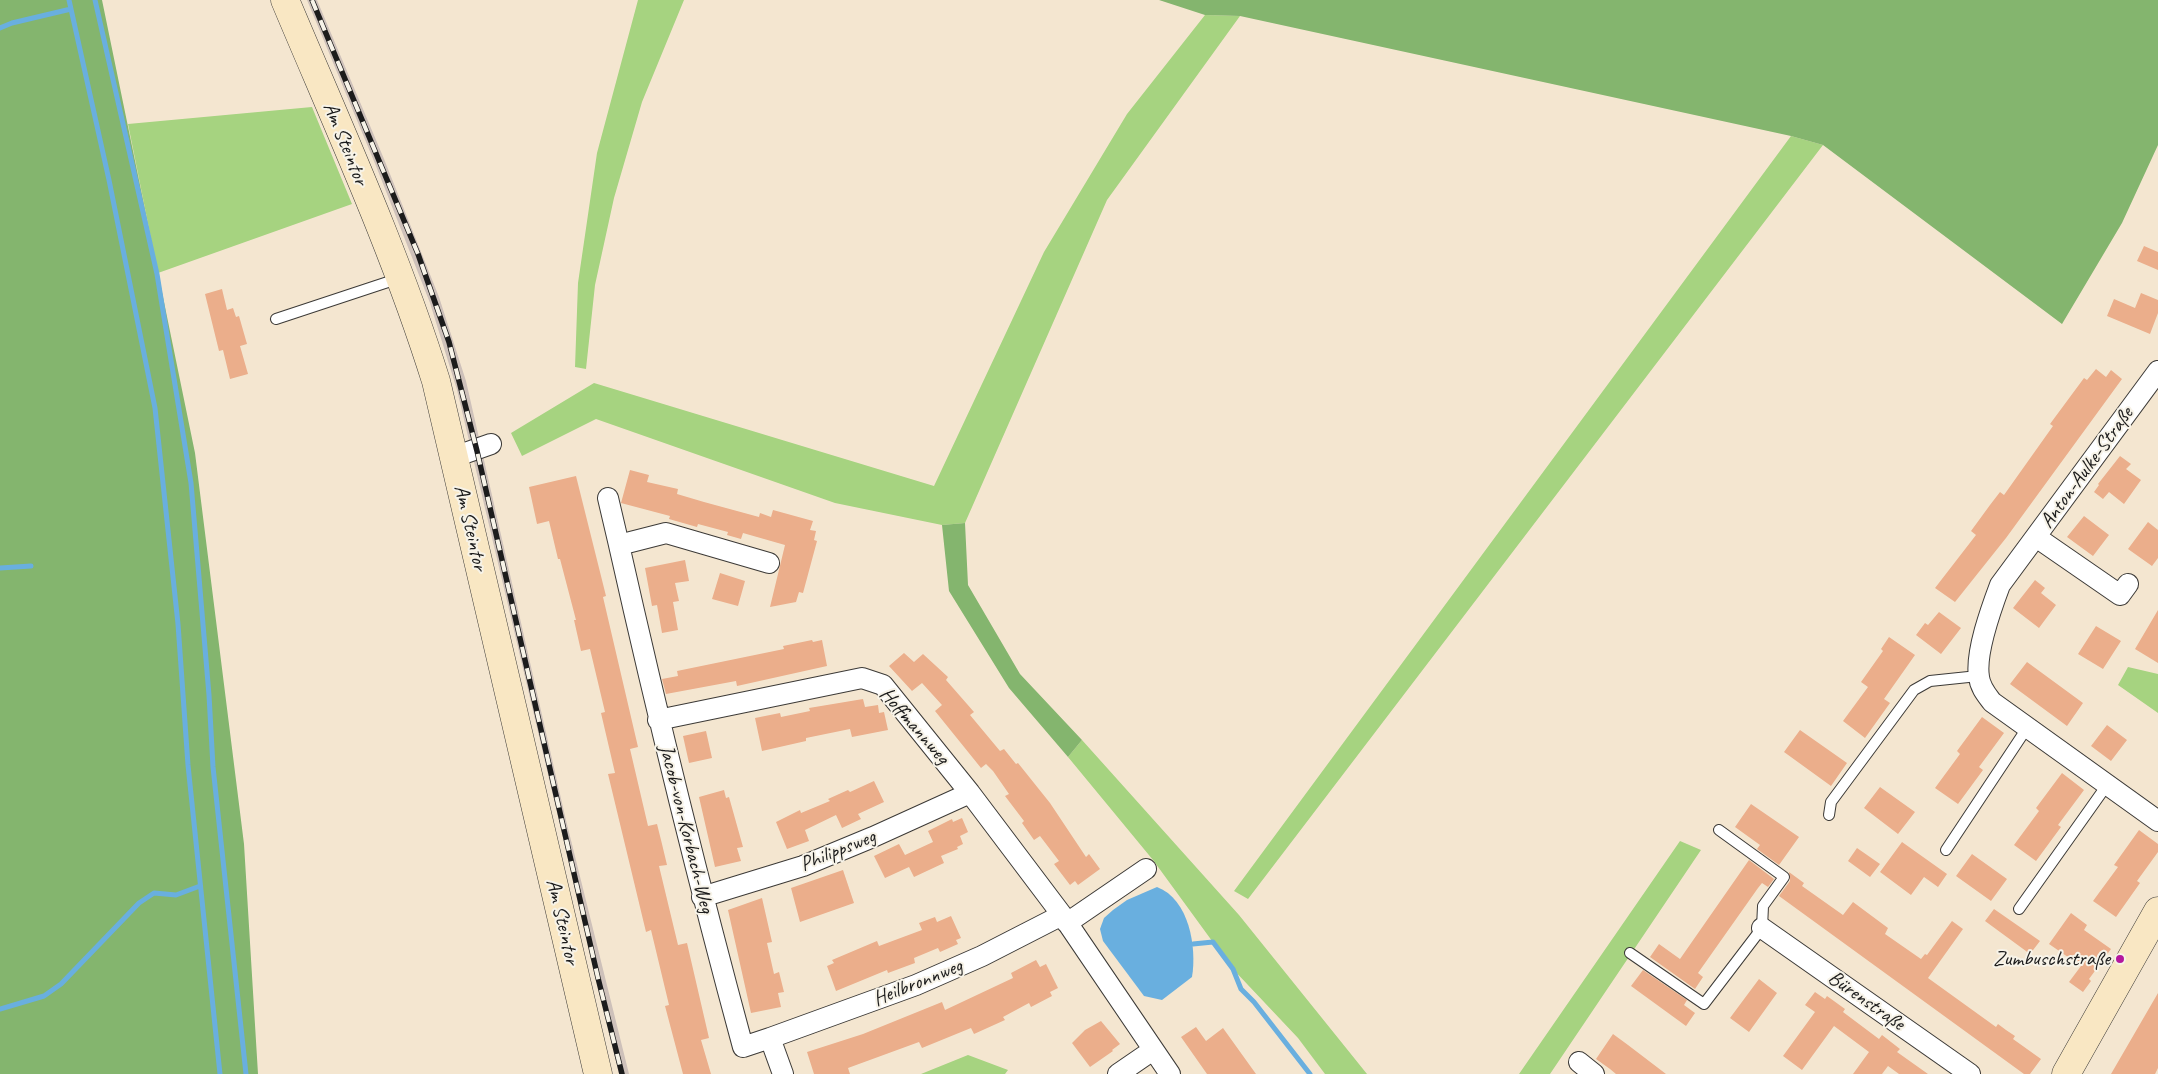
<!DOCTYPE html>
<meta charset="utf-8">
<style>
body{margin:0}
canvas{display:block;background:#f4e6d0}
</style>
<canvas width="2158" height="1074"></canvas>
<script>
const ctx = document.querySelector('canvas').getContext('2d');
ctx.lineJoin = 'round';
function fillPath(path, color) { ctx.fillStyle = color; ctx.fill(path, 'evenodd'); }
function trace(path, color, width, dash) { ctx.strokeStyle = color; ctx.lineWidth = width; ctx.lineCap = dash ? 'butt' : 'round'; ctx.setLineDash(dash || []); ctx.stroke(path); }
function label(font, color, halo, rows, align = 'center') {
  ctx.font = font + ' Caveat,sans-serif'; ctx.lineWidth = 4; ctx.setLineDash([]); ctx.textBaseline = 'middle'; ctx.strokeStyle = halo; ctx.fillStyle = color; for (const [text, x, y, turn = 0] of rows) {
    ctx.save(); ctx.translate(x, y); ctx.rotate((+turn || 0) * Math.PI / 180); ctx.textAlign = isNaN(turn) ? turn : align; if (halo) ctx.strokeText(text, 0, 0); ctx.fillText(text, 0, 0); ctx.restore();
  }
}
fillPath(new Path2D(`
 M307,0H317L384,159L439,297L466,381L565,816L629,1074H619L457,390L430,303L376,166Z`), '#cec1ba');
fillPath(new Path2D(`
 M638,0H684L642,102L614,198L595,285L586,369L575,367L578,283L597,153Z
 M1205,15L1240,16L1107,200L965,523L942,525L835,503L596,419L522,456L511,433L594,383L934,486L1044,252L1127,114Z
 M312,107L352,204L158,273L128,124Z
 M1791,136L1823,145L1248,899L1234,891Z
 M2128,667L2158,674V713L2118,685Z
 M1082,740L1239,915L1367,1074H1325L1298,1038L1231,967L1153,860L1068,757Z
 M1680,841L1701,850L1550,1074H1519Z
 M968,1055L1008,1070L1005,1074H921Z`), '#a6d380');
fillPath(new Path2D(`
 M0,0H102L195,453L244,844L258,1074H0Z
 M1159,0H2158V145L2122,223L2062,324L1823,145L1791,136L1240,16L1205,15Z
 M965,523L968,585L1020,674L1082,740L1068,757L1009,688L949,591L942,525Z`), '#84b56e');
fillPath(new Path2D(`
 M1157,887C1189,899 1197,947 1192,977L1162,1000L1144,996L1103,941L1100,929L1104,918L1113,910L1127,900Z`), '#69afdf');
trace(new Path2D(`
 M69,0L109,180L155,408L178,624L188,765L220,1074
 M95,0L157,274L191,483L209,695L213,767L246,1074
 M0,28L12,23L71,9
 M0,568L31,566
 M1193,944L1213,942L1233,969L1241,989L1254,1002L1310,1074
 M0,1009L44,996L61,984L139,903L154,893L176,895L200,886`), '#69afdf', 5);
fillPath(new Path2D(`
 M2144,246L2158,252V270L2137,261Z
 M222,289L227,310L233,308L236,317L239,316L247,344L240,346L248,374L230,379L223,350L219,351L205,294Z
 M2141,293L2158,300V313L2150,334L2107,316L2114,299L2135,308Z
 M2096,369L2106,377L2111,370L2122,379L2006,538L1955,602L1935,588L1976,535L1971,531L1990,505L2000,492L2004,495L2053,426L2050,424L2084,378L2087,380Z
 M2120,456L2131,464L2126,469L2141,480L2124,504L2109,492L2103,499L2094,492L2099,485L2098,484Z
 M630,470L649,475L647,482L678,489L677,494L704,502L759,517L760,513L771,517L773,510L813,521L810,530L816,531L814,540L817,541L803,593L799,592L796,602L770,607L785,545L743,533L741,539L727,535L728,532L698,524L697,527L669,519L670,516L621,503Z
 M576,476L606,596L603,597L638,747L630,749L648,826L657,824L662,844L667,865L659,866L678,945L687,943L709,1038L701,1040L711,1074H683L665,1006L669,1005L651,930L646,932L608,774L615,773L601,713L605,712L590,649L581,651L574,620H576L560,559H558L549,521L537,524L529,487Z
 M2084,516L2109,535L2093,556L2067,537Z
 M2148,522L2158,530V558L2152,566L2128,549Z
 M685,560L689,581L675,583L679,601L673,602L678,630L662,633L657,605L652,606L645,568Z
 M720,573L745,581L738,606L712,599Z
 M2035,580L2045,588L2041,593L2056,605L2039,628L2013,608Z
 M2158,610V663L2135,649Z
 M1939,612L1961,628L1941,654L1916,635L1925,623L1928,625Z
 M2096,626L2121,641L2103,669L2078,654Z
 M1889,637L1915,655L1884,699L1890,703L1865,738L1843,721L1868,687L1861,682L1883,651L1881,649Z
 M812,640L813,642L822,640L827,666L737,686L736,681L666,694L662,679L678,676L677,671L784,649L783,646Z
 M904,653L914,662L923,654L948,677L946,680L974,712L970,715L1000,751L1004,749L1016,764L1018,763L1050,803L1086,857L1089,854L1100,869L1078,885L1075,881L1070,885L1054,864L1059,861L1040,836L1034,840L1022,823L1024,821L1005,796L1009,794L993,771L986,764L981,768L935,711L942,705L922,683L912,691L889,666Z
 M2027,662L2083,703L2067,726L2010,684Z
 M863,699L865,707L878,705L879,713L884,712L888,730L852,737L850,729L806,738V741L762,751L755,718L780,713L781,717L810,711L809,708Z
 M1982,717L2004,733L1979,767L1983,770L1958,804L1935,788L1960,754L1957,751Z
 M2107,725L2127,740L2111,761L2091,746Z
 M1800,730L1847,763L1831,786L1784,752Z
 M706,731L712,758L689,763L683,736Z
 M2062,773L2084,790L2058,825L2061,827L2036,861L2014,845L2039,811L2036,808Z
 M874,781L884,802L858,814L861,819L842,828L836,815L805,830L809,841L787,849L776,822L800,810L801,813L830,801L828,799L848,790L850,792Z
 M1880,787L1915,812L1898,834L1864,808Z
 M724,790L726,798L729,797L743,847L737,848L741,861L715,867L699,797Z
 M1751,804L1799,837L1779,865L1757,849L1760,845L1735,827Z
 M962,818L968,832L960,836L963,844L957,847L958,849L941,856L944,863L914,877L909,867L885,878L874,856L899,844L905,855L933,842L928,831L952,819L953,822Z
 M2139,830L2158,844V852L2137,881L2140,883L2116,917L2093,901L2118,867L2114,865Z
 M1902,842L1947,874L1938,887L1924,877L1911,895L1880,872Z
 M1857,848L1880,864L1870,877L1848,861Z
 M1972,854L2007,879L1991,901L1956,876Z
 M1749,860L1774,879L1768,887L1762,883L1758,888L1698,973L1703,977L1695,989L1650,957L1659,944L1680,959Z
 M843,870L854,903L800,922L791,888Z
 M1789,872L1804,883L1802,886L1843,915L1853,902L1888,928L1885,934L1921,959L1925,954L1927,955L1952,921L1963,929L1928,978L1996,1027L1998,1024L2006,1030L2015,1036L2013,1039L2041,1059L2030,1074H2024L1779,896L1790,881Z
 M762,898L772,942L767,943L774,974L779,972L784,992L778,993L781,1007L751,1013L728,910Z
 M1994,909L2040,941L2030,954L1985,921Z
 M2071,913L2087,925L2084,930L2111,949L2089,979L2091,981L2083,992L2069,982L2081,966L2049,944Z
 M951,916L961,938L956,940L958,944L940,952L938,948L914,958L915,963L888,973L887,970L836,991L827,966L834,963L832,960L877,941L879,946L922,930L919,923L935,917L937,922Z
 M1036,960L1040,967L1046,964L1058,988L1050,992L1052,996L1031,1007L1029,1003L1003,1017L1005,1020L974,1034L971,1028L922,1048L919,1042L848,1068L850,1074H814L807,1052L863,1034L942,1002L945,1010L1013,978L1011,973Z
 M1643,970L1687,1000L1684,1005L1695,1013L1686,1026L1631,986Z
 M1759,979L1777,993L1749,1032L1730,1018Z
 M1815,992L1825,999L1827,996L1845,1009L1843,1012L1879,1039L1882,1035L1900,1049L1897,1052L1928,1074H1899L1888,1066L1882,1074H1853L1869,1052L1834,1026L1802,1070L1783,1056L1815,1012L1805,1005Z
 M2158,993V1068L2155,1074H2111Z
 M1101,1021L1120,1044L1112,1050L1113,1051L1090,1067L1072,1043L1085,1030Z
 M1196,1027L1206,1041L1223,1028L1256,1074H1207L1181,1037Z
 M1613,1034L1628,1045L1666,1074H1616L1610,1069L1596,1059Z`), '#ebae8b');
const lane = new Path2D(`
 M276,319L400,278
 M1829,815L1831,802L1914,690L1930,681L1978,676
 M1946,850L2027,728
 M2019,909L2107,785
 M1630,953L1704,1004L1762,928L1763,906L1784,877L1719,830`);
const street = new Path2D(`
 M2158,371L2000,585C1991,609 1975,653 1979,677C1980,687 1986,694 1992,702L2158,821
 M454,457L491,444
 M608,498L619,545
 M2036,537L2120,595L2128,584
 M769,563L666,533L619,545C657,714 698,881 743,1047L770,1038L783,1074
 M658,720L862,678L883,685L970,793L1062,915L1170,1074
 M702,897L803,866L873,837L970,793
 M1067,923L1146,869
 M1762,928L1970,1074
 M770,1038L916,985L982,956L1062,915
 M1579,1062L1594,1074
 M1118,1074L1153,1050`);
const secondary = new Path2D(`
 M285,0C338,126 395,250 436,381L598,1074
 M2066,1074L2158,911`);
trace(lane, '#3c3a37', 12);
trace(street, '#3c3a37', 22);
trace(secondary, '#3c3a37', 29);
trace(lane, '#fff', 10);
trace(street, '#fff', 20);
trace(secondary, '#f9e7c3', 28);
const rail = new Path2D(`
 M312,0L418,254L449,342L477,451L598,978L622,1074`);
trace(rail, '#1c1c1c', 5.5);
trace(rail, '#f7f3e8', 4, [11]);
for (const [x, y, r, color] of [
 [2120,959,5,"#b5179e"]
]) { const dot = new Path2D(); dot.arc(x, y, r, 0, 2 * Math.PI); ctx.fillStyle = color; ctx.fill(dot); trace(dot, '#f7f3e8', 2); }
label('21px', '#1c1c1c', '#f7f3e8', [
 ["Am Steintor",345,144,68],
 ["Anton-Aulke-Straße",2087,468,-54],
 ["Am Steintor",470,528,77],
 ["Hoffmannweg",914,726,49],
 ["Jacob-von-Korbach-Weg",686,829,76],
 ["Philippsweg",838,851,-22],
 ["Am Steintor",562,922,77],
 ["Heilbronnweg",918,983,-22],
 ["Bürenstraße",1866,1001,35]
]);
label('21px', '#1c1c1c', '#f7f3e8', [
 ["Zumbuschstraße",2110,959]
], 'right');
</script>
